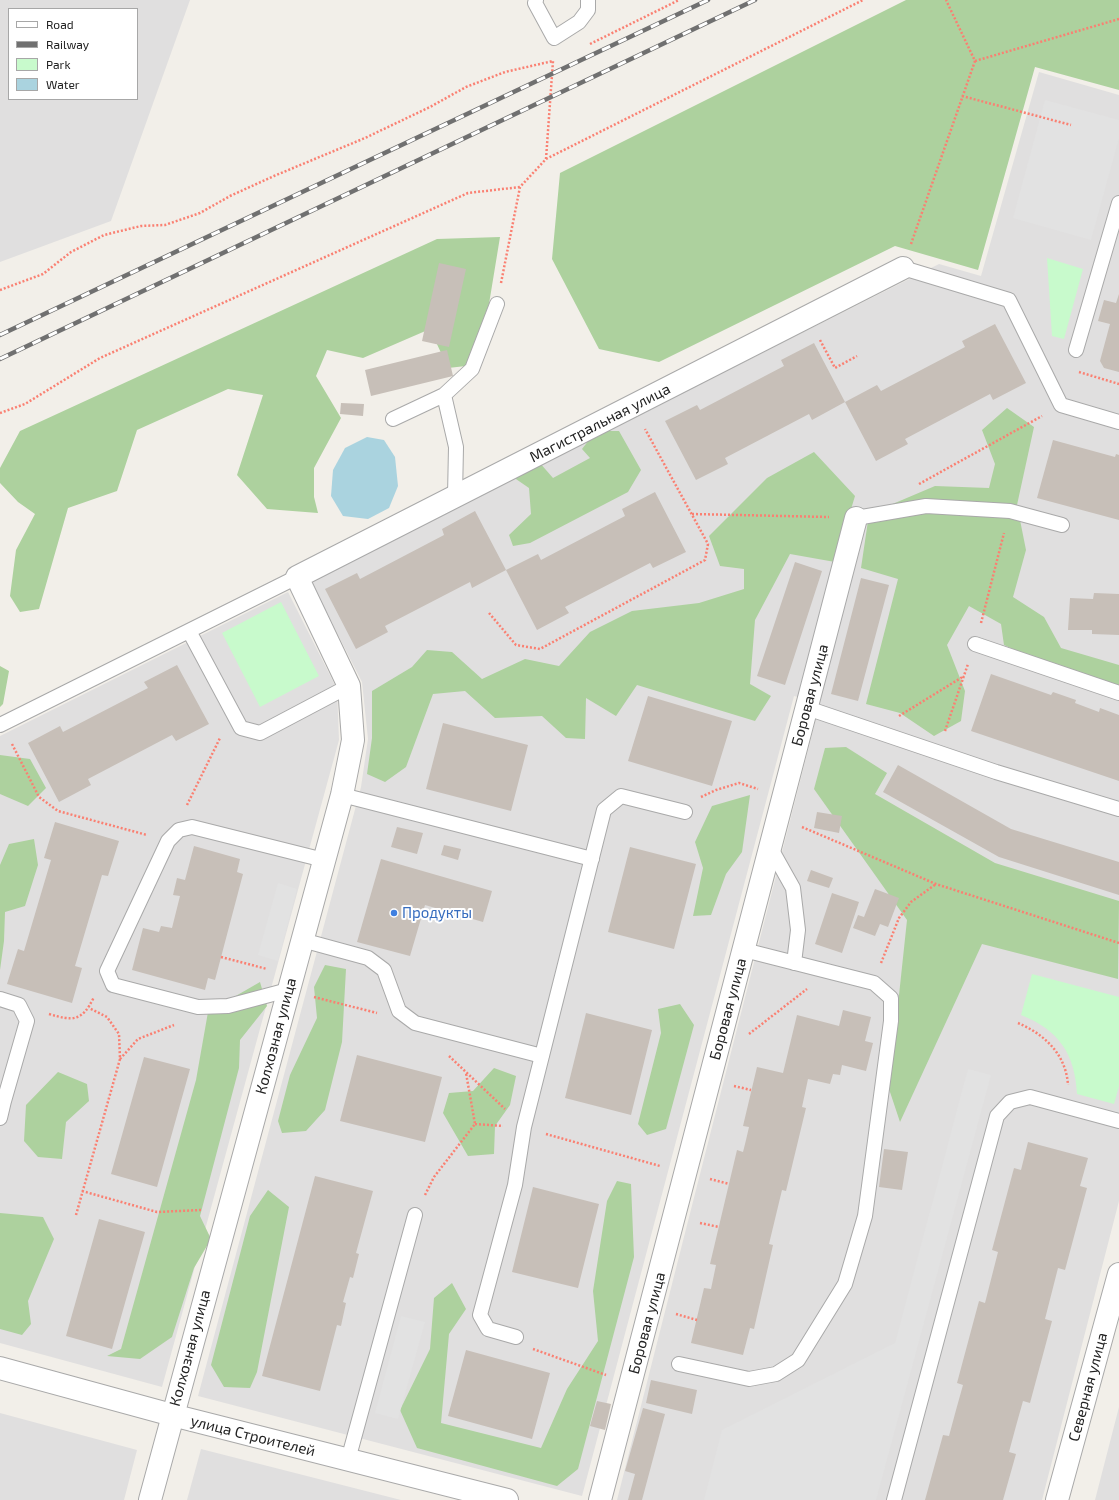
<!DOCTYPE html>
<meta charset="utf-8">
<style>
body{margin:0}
#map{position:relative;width:1119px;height:1500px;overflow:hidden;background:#f2efe9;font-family:"Exo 2",sans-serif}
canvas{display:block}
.legend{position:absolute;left:8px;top:8px;width:130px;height:92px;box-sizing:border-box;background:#fff;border:1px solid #a7a7a7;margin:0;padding:5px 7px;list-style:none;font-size:12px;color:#222}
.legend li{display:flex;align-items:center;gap:8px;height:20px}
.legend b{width:20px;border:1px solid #a7a7a7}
</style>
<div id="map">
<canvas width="1119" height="1500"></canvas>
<ul class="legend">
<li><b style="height:5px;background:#fff"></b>Road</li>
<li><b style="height:5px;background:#707070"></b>Railway</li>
<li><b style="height:11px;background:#c8facc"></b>Park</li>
<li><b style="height:11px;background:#aad3df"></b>Water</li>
</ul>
</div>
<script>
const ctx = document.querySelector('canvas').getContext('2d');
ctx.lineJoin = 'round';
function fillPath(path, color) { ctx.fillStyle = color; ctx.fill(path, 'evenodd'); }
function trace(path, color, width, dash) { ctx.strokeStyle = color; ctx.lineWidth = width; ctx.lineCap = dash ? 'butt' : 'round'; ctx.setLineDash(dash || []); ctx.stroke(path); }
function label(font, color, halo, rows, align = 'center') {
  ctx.font = font + ' "Exo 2",sans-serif'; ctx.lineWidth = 4; ctx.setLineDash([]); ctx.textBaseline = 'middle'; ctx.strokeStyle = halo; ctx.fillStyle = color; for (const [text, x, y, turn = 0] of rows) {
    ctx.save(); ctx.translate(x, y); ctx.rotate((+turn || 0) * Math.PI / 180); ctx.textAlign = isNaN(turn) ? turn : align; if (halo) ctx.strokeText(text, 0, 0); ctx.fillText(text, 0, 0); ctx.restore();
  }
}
fillPath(new Path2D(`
 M0,0H190L111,221L0,262ZM9,9H137V99H9Z
 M1039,72L1119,95V1201L1042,1500H617L820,703L794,696L582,1496L198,1396L361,787L368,739L362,682L310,580L939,264L981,276Z
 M288,592L337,689L339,740L162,1387L0,1343V736Z
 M1119,1407V1500H1095Z
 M0,1413L137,1450L124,1500H0Z
 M201,1449L401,1500H187Z`), '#e0dfdf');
fillPath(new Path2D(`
 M906,0H1119V90L1035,67L978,270L895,246L659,362L599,349L552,259L560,173Z
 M500,237L489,304L466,366L448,368L430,329L363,358L327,350L316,376L341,418L314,468V497L318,513L267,509L237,475L263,395L228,389L137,430L117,491L68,508L39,609L20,612L10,596L16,550L35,514L18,502L0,483V468L20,431L437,239Z
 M1007,408L1034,427L1017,505L1026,550L1013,597L1044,617L1061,648L1119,665V689L1046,664L1004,645L1001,624L969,606L947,645L965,691L961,721L934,736L900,713L866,704L898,579L861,568L869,514L935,486L989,488L995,464L982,430Z
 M596,431H619L641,470L628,492L530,543L513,546L509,535L531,514L529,488L513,477L539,462L553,478L590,458L582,449Z
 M814,452L855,496L835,562L790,554L755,620L750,684L771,696L755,721L637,685L616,716L586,698L585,739L566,738L542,716L495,718L465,691L433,694L406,767L385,782L367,774L372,738V691L412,667L427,650L452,652L482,679L525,659L559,666L590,632L632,611L699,603L744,589V569L720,566L709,536L767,478Z
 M0,666L9,671L3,704L0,707Z
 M846,747L887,773L875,794L995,863L1119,901L1118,979L982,944L900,1122L889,1089L907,920L814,789L825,748Z
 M0,755L30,759L46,788L28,806L0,794Z
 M750,795L742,852L726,874L711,915L693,916L703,868L695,842L712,806Z
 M34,839L38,865L25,906L5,912L4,941L0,970V865L9,844Z
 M325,965L346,969L342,1042L325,1110L306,1131L282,1133L278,1121L290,1075L317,1018L314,987Z
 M260,982L267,1006L240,1040L239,1068L200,1216L211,1239L194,1268L172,1337L140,1359L107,1356L121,1349L196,1080L208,1012Z
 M680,1004L694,1025L666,1129L647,1135L638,1124L661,1033L658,1009Z
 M494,1068L516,1076L510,1105L495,1126L494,1154L468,1156L443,1113L449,1093L473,1091Z
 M58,1072L87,1084L89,1101L66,1122L62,1159L38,1157L24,1141L26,1105Z
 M617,1181L631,1184L634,1257L578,1469L557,1486L417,1448L400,1410L430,1349L434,1298L452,1283L466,1309L449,1334L441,1423L541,1448L567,1389L598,1341L593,1291L607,1201Z
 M268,1190L289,1207L257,1372L250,1388L224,1387L211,1365L250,1216Z
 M0,1213L43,1217L54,1239L28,1301L31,1324L22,1335L0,1329Z`), '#add19e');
fillPath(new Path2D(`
 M1047,258L1083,269L1064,339L1052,336Z
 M281,602L319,676L260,707L222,633Z
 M1032,974L1119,997V1086L1114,1104L1077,1094C1075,1054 1059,1030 1021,1015Z`), '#c8facc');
fillPath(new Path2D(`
 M1045,100L1119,120V138L1091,240L1013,218Z
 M278,883L297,889L278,961L258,955Z
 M968,1069L991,1075L876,1500H704L722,1430L895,1343Z
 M401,1316L425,1322L398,1419L375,1413Z`), '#e2e2e2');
fillPath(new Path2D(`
 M367,437L384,440L395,457L398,486L389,508L368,519L343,516L331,496L333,470L345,448Z`), '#aad3df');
fillPath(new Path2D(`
 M439,263L466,269L449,347L422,341Z
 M1119,294V372L1104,368L1100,361L1110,324L1098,321L1104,300L1116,303Z
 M995,324L1026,383L993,400L990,394L905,439L908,444L876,461L845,402L877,385L881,391L965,347L962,341Z
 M814,343L845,402L812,420L809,414L725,458L728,464L696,480L665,421L697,405L700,410L784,366L781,360Z
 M447,350L453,376L371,396L365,370Z
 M341,403L364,404L363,416L340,414Z
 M1053,440L1115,457L1116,454L1119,455V520L1037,498Z
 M655,492L686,552L653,568L650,563L565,607L569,613L537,630L506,570L538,554L541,560L625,516L622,509Z
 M475,511L506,570L472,588L470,582L385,626L388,632L356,649L325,589L357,573L360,579L444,535L442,529Z
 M795,562L822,571L785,685L757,676Z
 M861,578L889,585L858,701L831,694Z
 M1094,593L1119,594V635L1092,634V630H1068L1070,598L1093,599Z
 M177,665L209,724L176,741L172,735L88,779L91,785L59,802L28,743L60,726L63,732L148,688L144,682Z
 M991,674L1051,695L1053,692L1076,700L1075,703L1099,712L1100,708L1119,715V781L971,731Z
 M648,696L732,721L712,786L628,761Z
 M443,723L528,745L511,811L426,789Z
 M898,765L1011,829L1119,862V895L999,857L883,792Z
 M817,812L842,816L839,833L814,828Z
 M55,822L119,841L108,876L102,875L75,966L82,968L72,1003L7,984L18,949L24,951L51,860L44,858Z
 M397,827L423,833L417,854L391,847Z
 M444,845L461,849L458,860L441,855Z
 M194,846L240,859L237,872L243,874L215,980L208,978L205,990L132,970L143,928L159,932L161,926L172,928L180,896L173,895L177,878L185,880Z
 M630,847L696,864L674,949L608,932Z
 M381,859L492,891L483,922L425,905L410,956L357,942Z
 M811,870L833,878L829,888L807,881Z
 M875,889L899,898L888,927L880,924L875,936L853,928L858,915L864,917Z
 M832,893L859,902L842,953L815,944Z
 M843,1010L871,1017L865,1041L873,1043L866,1071L842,1065L840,1075L833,1074L830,1084L808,1079L802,1107L806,1108L786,1191L782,1190L769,1244L773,1245L754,1329L750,1328L743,1355L691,1343L704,1288L711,1289L716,1265L710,1264L737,1150L743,1152L746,1140L749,1127L743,1126L757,1067L783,1073L797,1015L839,1026Z
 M586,1013L652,1030L631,1115L565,1098Z
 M357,1055L442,1077L425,1142L340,1121Z
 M144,1057L190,1069L157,1187L111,1174Z
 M1028,1142L1088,1158L1080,1186L1087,1188L1065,1270L1058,1268L1045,1319L1052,1321L1030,1403L1023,1401L1016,1426L1009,1452L1016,1454L1003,1500H925L943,1435L949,1436L956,1410L963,1385L957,1383L979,1301L985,1303L998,1252L992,1250L1014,1168L1021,1170Z
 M884,1149L908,1152L902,1190L879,1187Z
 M315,1176L373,1191L356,1253L359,1254L353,1278L350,1277L343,1302L346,1303L341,1326L337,1325L320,1391L262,1376Z
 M533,1187L599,1204L578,1288L512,1272Z
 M99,1219L145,1232L112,1349L66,1336Z
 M466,1350L550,1373L532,1439L448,1416Z
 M651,1380L697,1390L692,1414L646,1403Z
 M597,1401L611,1404L605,1430L590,1426Z
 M643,1408L665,1414L642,1500H628L635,1474L625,1471Z`), '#c7bfb8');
const lane = new Path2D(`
 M536,0L535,3L554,38L579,22L588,10V0
 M903,268L1009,300L1061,405L1119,422
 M1076,350L1119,203
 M444,395L456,447L455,496
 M393,419L444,395L472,369L497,304
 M856,518L926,506L1010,511L1062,525
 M189,631L241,728L260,733L349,686
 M975,644L1119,693
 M807,708L996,772L1119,809
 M0,725L297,577
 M342,795L592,859
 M770,847L793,888L798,930L794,963
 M302,940L368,958L384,970L399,1011L415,1023L542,1056
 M288,990L228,1006L198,1007L113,985L107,971L168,841L179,830L192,827L324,860
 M0,999L19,1005L27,1021L4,1101L0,1118
 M516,1337L488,1329L480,1315L515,1185L524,1127L604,810L621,796L685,812
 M679,1364L749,1379L776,1374L798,1360L845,1284L865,1216L891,1021V998L874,983L744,950
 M348,1460L415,1215
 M894,1500L997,1116L1010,1102L1030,1097L1119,1121`);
const street = new Path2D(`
 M0,1368L172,1415L507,1500
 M150,1500L342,795L353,740L349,686L297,577L903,268
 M600,1500L856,518
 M1057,1500L1119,1274`);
trace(lane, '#a9a9a9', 16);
trace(street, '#a9a9a9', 24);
trace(new Path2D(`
 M590,44L679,0
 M975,61L1119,19
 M962,96L1071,125
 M546,159L553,61
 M911,244L975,61L946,0
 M501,283L520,187L546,159L863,0
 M0,290L43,274L71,252L104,235L141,226L165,225L200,213L230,196L274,176L365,138L430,107L466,87L505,72L553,61
 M820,340L835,368L857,356
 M1079,372L1119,384
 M0,413L25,404L100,358L468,193L520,187
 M919,484L1042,416
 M692,514L829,517
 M489,613L516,645L540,649L705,560L708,544L645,429
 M981,623L1004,533
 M899,716L964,676
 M945,731L968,664
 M12,744L39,797L58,811L147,835
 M701,797L716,790L739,783L758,789
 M187,805L220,738
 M802,827L936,884L1119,943
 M221,957L267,969
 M881,963L899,918L911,902L936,884
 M314,997L377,1013
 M49,1014C73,1021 82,1022 94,997
 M1018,1023C1044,1034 1066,1054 1068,1085
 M749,1034L807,989
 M449,1056L505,1109
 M120,1059L138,1039L174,1025
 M734,1086L751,1090
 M475,1124L503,1126
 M546,1134L660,1166
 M710,1179L729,1184
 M82,1191L157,1212L201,1210
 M425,1195L434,1177L475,1124L466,1073
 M76,1215L120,1059L119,1034L107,1017L89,1008
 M700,1223L719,1227
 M676,1314L697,1320
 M533,1349L606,1375`), '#fa8072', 2.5, [2, 2]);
trace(lane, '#fff', 14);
trace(street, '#fff', 22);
const rail = new Path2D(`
 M0,335L708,0
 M0,359L755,0`);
trace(rail, '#707070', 4.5);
trace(rail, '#fff', 3, [9]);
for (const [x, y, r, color] of [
 [394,913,4,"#3f7fe0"]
]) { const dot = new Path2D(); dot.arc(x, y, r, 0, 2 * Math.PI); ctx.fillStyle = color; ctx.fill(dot); trace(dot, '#fff', 1.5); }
label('15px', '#222', '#fff', [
 ["Магистральная улица",600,423,-27],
 ["Боровая улица",810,695,-75],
 ["Боровая улица",728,1009,-75],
 ["Колхозная улица",276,1036,-75],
 ["Боровая улица",647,1323,-75],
 ["Колхозная улица",190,1348,-75],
 ["Северная улица",1088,1387,-75],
 ["улица Строителей",253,1436,14]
]);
label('15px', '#366cbe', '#fff', [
 ["Продукты",402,913]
], 'left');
</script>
